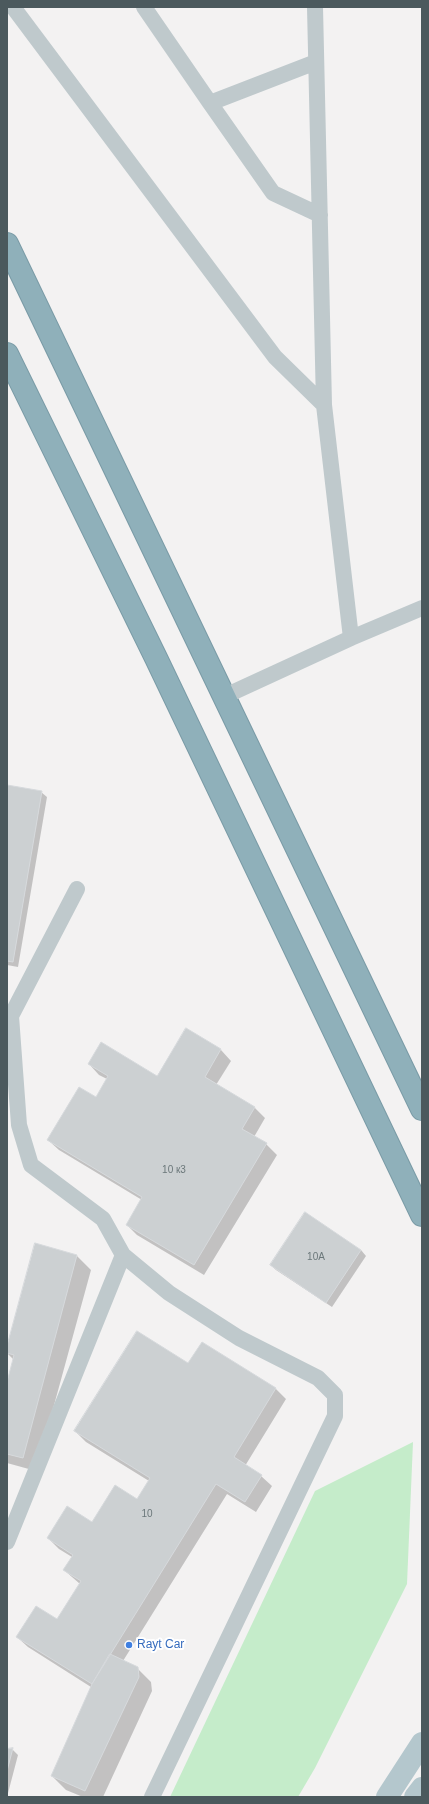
<!DOCTYPE html>
<meta charset="utf-8">
<style>
body{margin:0}
#map{position:relative;width:429px;height:1804px;overflow:hidden;background:#f3f2f2;font-family:Helvetica,sans-serif}
canvas{display:block}
.frame{position:absolute;inset:0;border:8px solid #4b595d;pointer-events:none}
</style>
<div id="map">
<canvas width="429" height="1804"></canvas>
<div class="frame"></div>
</div>
<script>
const ctx = document.querySelector('canvas').getContext('2d');
ctx.lineJoin = 'round';
function fillPath(path, color) { ctx.fillStyle = color; ctx.fill(path, 'evenodd'); }
function trace(path, color, width, dash) { ctx.strokeStyle = color; ctx.lineWidth = width; ctx.lineCap = dash ? 'butt' : 'round'; ctx.setLineDash(dash || []); ctx.stroke(path); }
function label(font, color, halo, rows, align = 'center') {
  ctx.font = font + ' Helvetica,sans-serif'; ctx.lineWidth = 4; ctx.setLineDash([]); ctx.textBaseline = 'middle'; ctx.strokeStyle = halo; ctx.fillStyle = color; for (const [text, x, y, turn = 0] of rows) {
    ctx.save(); ctx.translate(x, y); ctx.rotate((+turn || 0) * Math.PI / 180); ctx.textAlign = isNaN(turn) ? turn : align; if (halo) ctx.strokeText(text, 0, 0); ctx.fillText(text, 0, 0); ctx.restore();
  }
}
fillPath(new Path2D(`
 M413,1442L407,1584L315,1768L298,1797H170L315,1491Z`), '#c5ecca');
fillPath(new Path2D(`
 M7,786L41,792L47,797L18,967L7,965Z
 M187,1029L221,1050L231,1061L216,1085L255,1108L265,1118L254,1137L266,1144L277,1155L204,1275L137,1235L127,1225L142,1200L59,1150L48,1140L96,1098L107,1079L99,1075L89,1064L157,1078Z
 M361,1250L366,1256L332,1307L276,1270L271,1265Z
 M77,1256L91,1270L36,1471L7,1463V1386L14,1360L7,1353V1350Z
 M202,1343L276,1389L286,1399L245,1466L261,1476L272,1486L256,1512L227,1494L123,1661L137,1668L151,1682L152,1691L103,1797H83L66,1790L52,1776L91,1687L28,1647L17,1637L58,1620L80,1584L64,1570L72,1557L59,1549L48,1538L92,1524L137,1500L149,1481L86,1442L75,1431L189,1365Z
 M12,1749L18,1755L7,1797V1750Z`), '#0003');
const building = new Path2D(`
 M7,785L42,791L13,962L7,961Z
 M186,1028L221,1049L205,1077L255,1107L242,1129L267,1143L194,1265L126,1225L142,1197L47,1140L79,1087L96,1097L108,1076L88,1064L101,1042L157,1076Z
 M305,1212L361,1250L326,1303L270,1265Z
 M35,1243L77,1255L23,1458L7,1454V1382L14,1355L7,1353V1346Z
 M137,1331L188,1363L202,1342L276,1388L234,1457L262,1475L245,1502L216,1484L92,1684L16,1637L36,1606L57,1619L81,1581L63,1570L73,1555L47,1538L67,1506L92,1522L115,1485L137,1499L150,1478L74,1431Z
 M110,1654L138,1667L139,1677L85,1791L51,1776L92,1684Z
 M13,1748L7,1771V1749Z`);
fillPath(building, '#ccd0d2');
trace(building, '#d6d9dc', 1);
const highway = new Path2D(`
 M7,244L422,1109
 M7,354L156,658L422,1215`);
trace(highway, '#7a9ba6', 24);
trace(new Path2D(`
 M13,7L275,357L324,405
 M144,7L210,103
 M315,7L324,405L351,638
 M316,62L210,103L273,193L320,215
 M225,696L351,638L422,608
 M77,889L11,1016L19,1125L31,1165L103,1219L123,1255
 M7,1542L123,1255L169,1293L239,1338L318,1378L335,1395V1416L152,1797`), '#bfc9cc', 16);
trace(new Path2D(`
 M387,1797L422,1743
 M415,1797L422,1788`), '#b4c7cd', 22);
trace(highway, '#8fb0ba', 22);
for (const [x, y, r, color] of [
 [129,1645,4,"#3f7fe0"]
]) { const dot = new Path2D(); dot.arc(x, y, r, 0, 2 * Math.PI); ctx.fillStyle = color; ctx.fill(dot); trace(dot, '#fff', 1.5); }
label('10px', '#6b777a', null, [
 ["10 к3",174,1170],
 ["10А",316,1257],
 ["10",147,1514]
]);
label('12px', '#366cbe', '#fff', [
 ["Rayt Car",137,1645]
], 'left');
</script>
